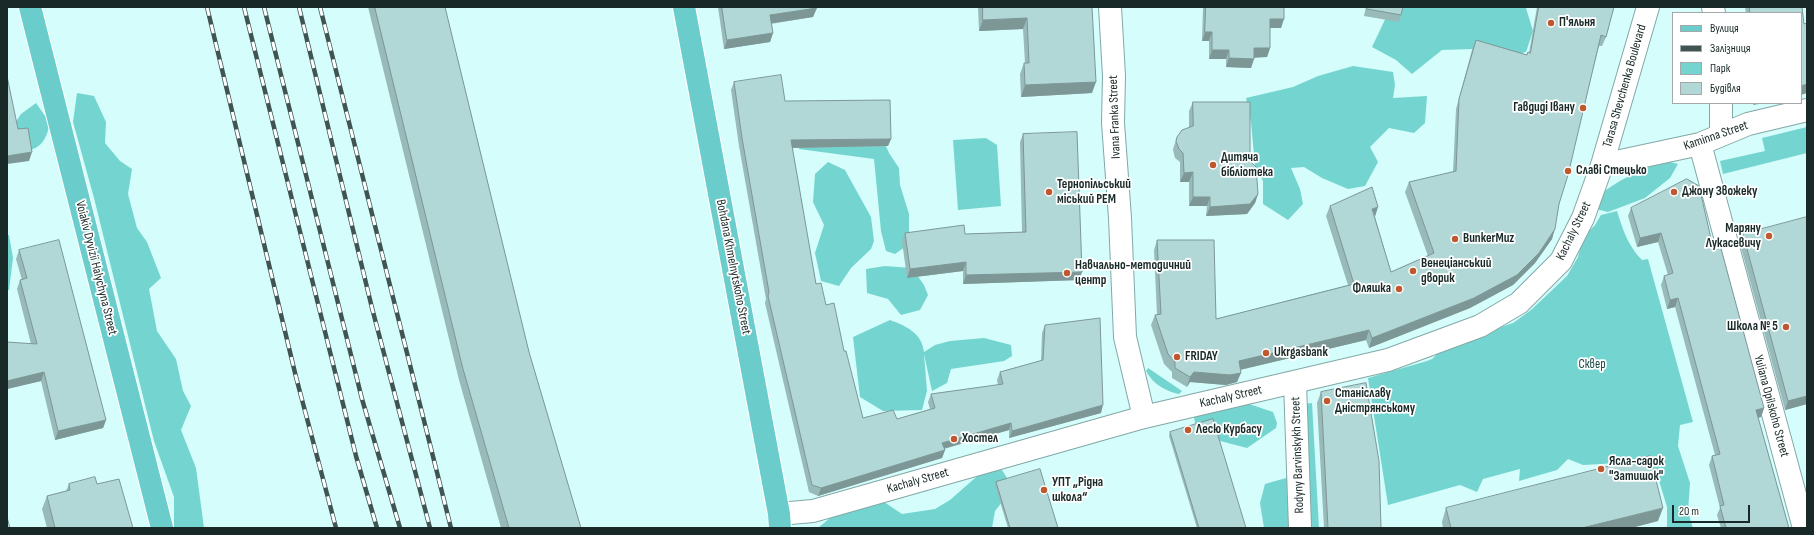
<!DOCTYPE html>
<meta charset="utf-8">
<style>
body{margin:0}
#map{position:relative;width:1814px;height:535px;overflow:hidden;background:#d5fdfb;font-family:"Sofia Sans Condensed",sans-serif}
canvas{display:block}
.frame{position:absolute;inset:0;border:8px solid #192928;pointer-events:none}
.legend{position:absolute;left:1672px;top:12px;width:130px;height:92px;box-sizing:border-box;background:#fff;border:1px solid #a3a9a9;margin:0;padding:5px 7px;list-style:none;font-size:12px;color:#192928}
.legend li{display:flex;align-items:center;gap:8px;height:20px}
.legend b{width:20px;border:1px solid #a3a9a9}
.scale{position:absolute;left:1672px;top:505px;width:78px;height:18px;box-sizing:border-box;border:2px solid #192928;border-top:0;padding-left:5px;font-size:12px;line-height:14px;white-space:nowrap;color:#192928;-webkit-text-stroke:3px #fff;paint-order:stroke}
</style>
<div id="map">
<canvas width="1814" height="535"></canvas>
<div class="frame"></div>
<ul class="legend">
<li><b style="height:5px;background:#6acdcb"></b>Вулиця</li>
<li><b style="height:5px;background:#3f5453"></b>Залізниця</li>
<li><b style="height:11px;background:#74d5d0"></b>Парк</li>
<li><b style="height:11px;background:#b1d8d6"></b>Будівля</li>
</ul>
<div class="scale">20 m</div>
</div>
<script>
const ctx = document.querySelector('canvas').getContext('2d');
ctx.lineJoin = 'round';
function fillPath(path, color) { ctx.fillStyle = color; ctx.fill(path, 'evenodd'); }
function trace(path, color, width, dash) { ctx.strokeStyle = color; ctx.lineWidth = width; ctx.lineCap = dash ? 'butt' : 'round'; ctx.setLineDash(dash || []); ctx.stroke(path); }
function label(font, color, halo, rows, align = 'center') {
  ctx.font = font + ' "Sofia Sans Condensed",sans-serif'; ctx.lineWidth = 3.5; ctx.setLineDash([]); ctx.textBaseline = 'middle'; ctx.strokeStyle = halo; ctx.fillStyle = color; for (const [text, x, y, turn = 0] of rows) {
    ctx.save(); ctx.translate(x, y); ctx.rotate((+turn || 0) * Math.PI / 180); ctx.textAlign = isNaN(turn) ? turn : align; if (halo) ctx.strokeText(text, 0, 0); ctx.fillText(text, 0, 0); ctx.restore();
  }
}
fillPath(new Path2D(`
 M1391,7H1524L1526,8L1533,31L1526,52L1495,59L1473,49L1442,50L1412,74L1396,60L1372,47Z
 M1353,66L1393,72L1395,85L1393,98L1427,96L1425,123L1414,133L1389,128L1370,147L1378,162L1365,186L1348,189L1322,178L1304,167L1291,168L1300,189L1303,204L1288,220L1263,204V181L1255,166L1251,122L1246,98L1293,87L1318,76Z
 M77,93L94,96L106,122L105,143L120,161L132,169L128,194L137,228L147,242L161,278L149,289L157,331L176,359L183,391L191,406L181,430L196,468L204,528H174V497L154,441L94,198L73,122Z
 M36,103L50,123C44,152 32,150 7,154V131L11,129L21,114Z
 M1807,127V153L1723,174L1720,161L1765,151L1762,138Z
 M879,131L889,153L899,168L900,185L909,214V244L895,254L886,251L881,231L874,159L799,149L802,134Z
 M986,138L997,145L1001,206L958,210L953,140Z
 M1666,161L1678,164L1670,178L1645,198L1608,212L1596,209V198C1614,182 1643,168 1666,161Z
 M828,162L845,170L871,217L874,241L871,249L851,268L839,286L821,281L815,253L824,225L813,202L815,174Z
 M1617,211C1623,230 1628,246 1642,260L1648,259L1693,422L1680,425L1678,446L1690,483L1688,512L1693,528H1667V507L1657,474L1640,458L1619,463L1583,465L1568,459L1557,470L1519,481L1520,469L1483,479L1477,492L1460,485L1388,505L1368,378L1427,361L1432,359L1437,354L1468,338L1513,323L1531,310L1567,276L1578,257L1583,237L1595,225L1601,215Z
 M7,235H9L13,258L9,290H7Z
 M885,266L912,268L924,285L928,295L920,310L901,315L888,299L867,293L866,269Z
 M890,320C906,326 922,333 924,352L935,345L950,341L984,338L1011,345L1012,356L1004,361L951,369L947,383L932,391L924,354L927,391L922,410L883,411L860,397L853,337Z
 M1148,368L1182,391L1179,394C1165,391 1153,384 1146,371Z
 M1312,403L1319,528H1264L1260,503L1265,484L1286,478L1304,404Z
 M1249,404L1273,412L1277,423L1276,428L1247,448L1197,435L1194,417Z
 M1002,470L1007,478L1006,497L995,511L992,528H818L836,513L884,502L902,514L935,509L950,500L983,471Z`), '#74d5d0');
const minor = new Path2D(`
 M1110,7L1114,76L1113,123L1120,218L1125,337L1144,417
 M1713,7L1714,13
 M1721,103V135
 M1700,144L1804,528
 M1602,165L1700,144L1748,124L1807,110
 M1295,382L1300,528
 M779,514L813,511L1144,417L1388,360L1480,326L1519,303L1561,261L1583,218L1602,165L1648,7`);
const major = new Path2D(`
 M30,7L162,528
 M684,7L779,514L780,528`);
trace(minor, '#82a8a6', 24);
trace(major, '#fff', 24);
trace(minor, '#fff', 22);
trace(major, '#6acdcb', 22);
const rail = new Path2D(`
 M207,7L296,377L336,528
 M244,7L356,456L377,528
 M264,7L362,399L400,528
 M299,7L372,308L430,528
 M320,7L451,528`);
trace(rail, '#3f5453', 4.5);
trace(rail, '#fff', 3, [9]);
fillPath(new Path2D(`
 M368,7H445L529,352L581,528H501L459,380Z
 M718,7H816L813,17L771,24L773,33L770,42L724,49Z
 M978,7H1092V93L1021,97L1020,74L1024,63H1025L1023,29L979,31Z
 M1203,7H1284L1281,28H1270V48L1267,57H1254L1251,68L1226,67V59H1209V41H1202Z
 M1366,7H1403L1401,15L1399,22L1364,16Z
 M1537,7H1614L1606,37L1602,46H1599L1559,204L1552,239L1535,263L1513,285L1470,308L1369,348L1366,340L1240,370L1237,382L1226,385L1190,382L1187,387L1172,378V372L1164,364L1151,325L1155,315H1157L1154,250L1157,240L1216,319L1348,285L1326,216L1330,206L1375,217L1391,272L1428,256L1405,192L1409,182L1453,172L1456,109L1472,50L1476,40L1527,55L1529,53Z
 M1745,7H1802L1804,24L1807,93L1801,13H1746Z
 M734,82L785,101L891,139L888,146L792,148L816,284L826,305L844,351L863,418L897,419L930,409L928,402L931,394L998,385L997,380L1000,372L1041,361L1042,333L1045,325L1101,413L1009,438V430L944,449L945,450L942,458L818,496L809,492L765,303L766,299L739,146L731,90Z
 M1193,102L1250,161L1258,194L1255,203L1247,214L1206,216L1207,206H1189V182H1180V162L1175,158L1173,150L1174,146L1177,137L1189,127V111Z
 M1023,134L1079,280L963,284V271L907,278L902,241L905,233L965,234L1022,232L1020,142Z
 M1631,208L1712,243L1764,408L1761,417L1758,418L1789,528H1721L1717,515L1720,508L1709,465L1712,456L1715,455L1675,307L1667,309L1661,285L1664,276L1668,275L1658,242L1637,247L1628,216Z
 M1743,234L1807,404L1785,410L1740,244Z
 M19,250L106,420L103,428L55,440L41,381L7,389V342L31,344L17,289L20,280H22L16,259Z
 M1321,392L1381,528H1324L1317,403Z
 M1170,432L1246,528H1197L1169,436Z
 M996,482L1058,528H1008L995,485Z
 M69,484H97L133,528H47L42,509L47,496L66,491Z
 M1446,508L1658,521L1631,528H1443L1442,522Z`), '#98bab8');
fillPath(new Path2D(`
 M817,8L813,17L766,24L770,15Z
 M1027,18L1023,29L979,31L983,20Z
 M1270,19H1284L1281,28H1267Z
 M1205,32H1212L1209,41H1202Z
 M773,33L770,42L724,49L727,40Z
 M1254,48H1270L1267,57L1251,58Z
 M1212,50H1229L1226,59H1209Z
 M1229,58L1254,59L1251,68L1226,67Z
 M1096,82L1092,93L1021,97L1025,85Z
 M1807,84V93L1801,95V86Z
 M1754,103H1764L1753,105Z
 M891,139L888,146L788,148L791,140Z
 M32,152L29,161L7,164V156Z
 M1193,172L1189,182H1180L1184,173Z
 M1258,194L1255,203L1247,214L1206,216L1210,207Z
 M1193,197H1210L1207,206H1189Z
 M1378,207L1375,217L1372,209Z
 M1555,229L1552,239L1535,263L1513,285L1470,308L1369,348L1372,338Z
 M1661,233L1658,242L1637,247L1640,238Z
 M966,262L963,271L907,278L910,269Z
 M1082,272L1079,280L963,284L966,275Z
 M1678,298L1675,307L1667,309L1670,300Z
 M1369,330L1366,340L1235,371L1239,361Z
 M44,372L41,381L7,389V381Z
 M1194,372L1241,373L1237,382L1226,385L1190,382L1187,387L1190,377Z
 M1807,396V404L1785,410L1788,401Z
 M1103,405L1101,413L1009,438L1012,431Z
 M1764,408L1761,417L1753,419L1756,410Z
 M106,420L103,428L55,440L58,431Z
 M1011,423L1009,430L939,450L942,443Z
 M945,450L942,458L818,496L821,488Z
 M1663,508L1658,521L1631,528H1582Z`), '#7c9796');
const building = new Path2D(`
 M375,7H445L529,352L581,528H509L463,369Z
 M722,7H816L817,8L770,15L773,33L727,40Z
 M983,7H1092L1096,82L1025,85L1024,63H1029L1027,18L983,20Z
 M1206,7H1284V19H1270V48H1254V59L1229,58V50H1212V32H1205Z
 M1367,7H1403L1401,15L1367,9Z
 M1539,7H1614L1606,37L1601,35L1568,175L1559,204L1555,229L1539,253L1517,275L1474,298L1372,338L1369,330L1239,361L1241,373L1230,375L1194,372L1190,377L1175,368V362L1168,354L1155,315L1161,314L1157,240H1214L1216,319L1354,284L1330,206L1372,187L1378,207L1372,209L1391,272L1434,253L1409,182L1456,171L1459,99L1476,40L1527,55L1528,52L1530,53Z
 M1750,7H1802L1804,24L1807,23V84L1801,86V13H1750Z
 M781,75L785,101L890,100L891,139L791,140L816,284L821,283L826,305L834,303L844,351H846L863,418L893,410L897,419L935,408L931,394L1003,384L1000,372L1043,360L1045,325L1100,318L1103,405L1012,431L1011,423L942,443L945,450L821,488L812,485L768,296L769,292L742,138L734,82Z
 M7,76L18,129L28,128L32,152L7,156Z
 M1193,102H1250V161L1256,167L1258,194L1250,204L1210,207V197H1193V172L1184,173L1183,153L1179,149L1176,141L1177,137L1182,130L1193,126Z
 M1077,132L1082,272L966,275V262L910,269L905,233L964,225L965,234L1026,232L1023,134Z
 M1687,179L1699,186L1712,243L1719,241L1764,408L1756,410L1789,528H1726L1720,506L1724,505L1712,456L1720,454L1678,298L1670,300L1664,276L1673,273L1661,233L1640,238L1631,208Z
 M1807,217V396L1788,401L1743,234Z
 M59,240L106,420L58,431L44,372L7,381V342L37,344L20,280L27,278L19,250Z
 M1366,383L1379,461L1381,528H1328L1321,392Z
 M1213,419L1246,528H1199L1170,432Z
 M1650,456L1663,508L1582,528H1451L1446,508Z
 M1040,469L1058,528H1010L996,482Z
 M95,477L97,484L119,479L133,528H55L47,496L70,490L69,484Z
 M7,517L10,528H7Z`);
fillPath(building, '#b1d8d6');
trace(building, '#7c9796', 1);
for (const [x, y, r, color] of [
 [1551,23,4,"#bf582e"],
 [1583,108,4,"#bf582e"],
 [1213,165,4,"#bf582e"],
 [1568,171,4,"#bf582e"],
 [1049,192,4,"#bf582e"],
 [1674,192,4,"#bf582e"],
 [1769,236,4,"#bf582e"],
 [1455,239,4,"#bf582e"],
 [1413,271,4,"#bf582e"],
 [1067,273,4,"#bf582e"],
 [1399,289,4,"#bf582e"],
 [1786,327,4,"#bf582e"],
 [1266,353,4,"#bf582e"],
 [1177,357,4,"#bf582e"],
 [1327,401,4,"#bf582e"],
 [1188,430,4,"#bf582e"],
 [954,439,4,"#bf582e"],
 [1601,469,4,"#bf582e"],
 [1044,490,4,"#bf582e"]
]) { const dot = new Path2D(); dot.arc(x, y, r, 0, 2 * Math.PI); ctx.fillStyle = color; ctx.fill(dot); trace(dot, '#fff', 1.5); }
label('bold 13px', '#192928', '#fff', [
 ["П'яльня",1559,23],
 ["Гавдиді Івану",1575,108,"right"],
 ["Дитяча",1221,158],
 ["бібліотека",1221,173],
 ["Славі Стецько",1576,171],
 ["Тернопільський",1057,185],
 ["міський РЕМ",1057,200],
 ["Джону Звожеку",1682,192],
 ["Маряну",1761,229,"right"],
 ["Лукасевичу",1761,244,"right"],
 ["BunkerMuz",1463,239],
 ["Венеціанський",1421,264],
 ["дворик",1421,279],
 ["Навчально-методичний",1075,266],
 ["центр",1075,281],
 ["Фляшка",1391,289,"right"],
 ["Школа № 5",1778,327,"right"],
 ["Ukrgasbank",1274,353],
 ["FRIDAY",1185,357],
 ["Станіславу",1335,394],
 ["Дністрянському",1335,409],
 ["Лесю Курбасу",1196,430],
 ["Хостел",962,439],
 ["Ясла-садок",1609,462],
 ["\"Затишок\"",1609,477],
 ["УПТ „Рідна",1052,483],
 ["школа“",1052,498]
], 'left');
label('13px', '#192928', '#fff', [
 ["Tarasa Shevchenka Boulevard",1625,86,-74],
 ["Ivana Franka Street",1115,117,-92],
 ["Kaminna Street",1716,136,-19],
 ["Kachaly Street",1574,231,-64],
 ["Bohdana Khmelnytskoho Street",733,267,79],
 ["Voiakiv Dyvizii Halychyna Street",96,268,76],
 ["Kachaly Street",1231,397,-13],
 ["Yuliana Opilskoho Street",1771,406,75],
 ["Rodyny Barvinskykh Street",1298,455,-92],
 ["Kachaly Street",918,481,-16]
]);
label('13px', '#1a4a48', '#fff', [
 ["Сквер",1592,365]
]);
</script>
